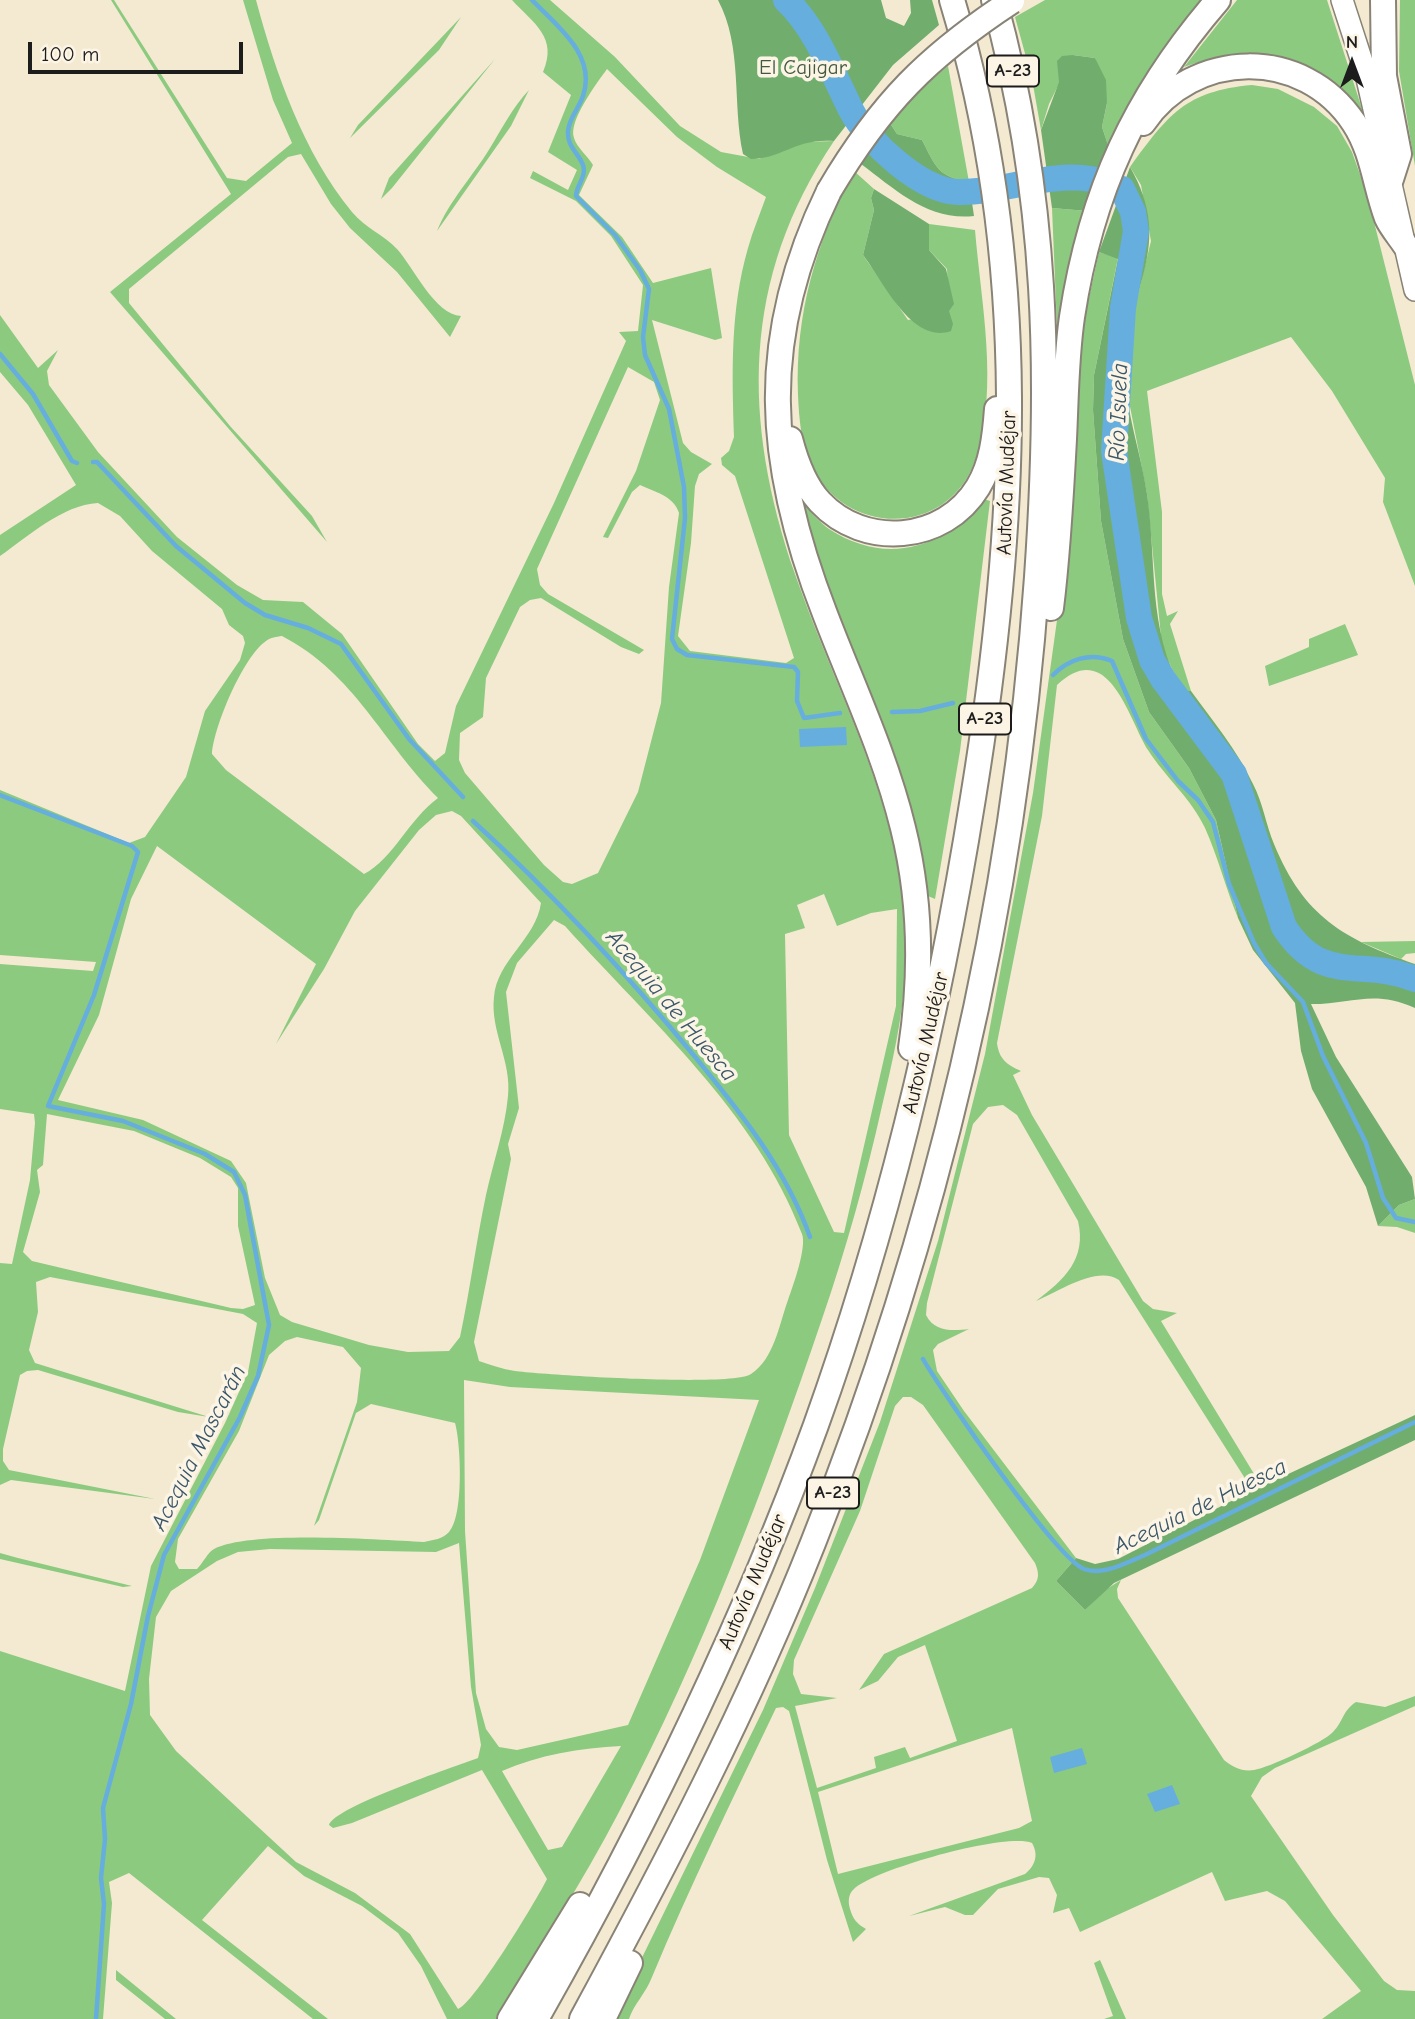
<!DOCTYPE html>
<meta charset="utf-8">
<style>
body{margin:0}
#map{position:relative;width:1415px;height:2019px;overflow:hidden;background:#f4ead1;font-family:"Comic Neue",sans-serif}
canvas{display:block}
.north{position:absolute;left:1317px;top:28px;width:70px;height:70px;-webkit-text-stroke:5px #fcf5e5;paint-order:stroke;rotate:0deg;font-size:19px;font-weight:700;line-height:28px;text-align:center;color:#1c1c1c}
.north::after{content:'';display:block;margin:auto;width:24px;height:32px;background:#1c1c1c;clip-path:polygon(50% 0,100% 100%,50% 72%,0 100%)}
.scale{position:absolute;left:28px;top:42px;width:215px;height:32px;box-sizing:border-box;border:4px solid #1c1c1c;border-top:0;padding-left:9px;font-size:21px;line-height:24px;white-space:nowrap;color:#1c1c1c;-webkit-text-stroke:5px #fcf5e5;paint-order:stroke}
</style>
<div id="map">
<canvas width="1415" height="2019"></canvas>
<div class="north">N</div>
<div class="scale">100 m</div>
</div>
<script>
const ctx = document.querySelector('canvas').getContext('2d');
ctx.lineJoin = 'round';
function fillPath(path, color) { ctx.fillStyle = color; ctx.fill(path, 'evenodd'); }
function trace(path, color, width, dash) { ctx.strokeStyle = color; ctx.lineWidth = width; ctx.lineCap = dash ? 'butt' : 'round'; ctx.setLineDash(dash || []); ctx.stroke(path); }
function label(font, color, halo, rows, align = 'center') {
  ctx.font = font + ' "Comic Neue",sans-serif'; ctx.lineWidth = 7; ctx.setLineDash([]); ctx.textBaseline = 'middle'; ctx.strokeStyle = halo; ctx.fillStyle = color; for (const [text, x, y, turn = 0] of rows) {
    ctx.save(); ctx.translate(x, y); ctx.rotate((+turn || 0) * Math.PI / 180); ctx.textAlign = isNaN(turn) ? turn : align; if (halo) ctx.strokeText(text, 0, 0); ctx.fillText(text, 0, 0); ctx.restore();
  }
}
fillPath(new Path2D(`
 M111,0H114L227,178L246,181L292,143L273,100L243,0H256C276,74 303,152 352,212C365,228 384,235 397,249C414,268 435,315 461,316L450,337L397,272L350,228L331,204L301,154L288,157L129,289V303L230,426L312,516L327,542L110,292L231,194Z
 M512,0H550L615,57L680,126L721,152L759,159L802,142L834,141C741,279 742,421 795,574C843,712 914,824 905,977C902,1021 892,1064 882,1106C866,1178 846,1249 822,1319C765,1487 702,1654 619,1812C582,1883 538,1951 496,2019H447L421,1966L398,1933L362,1906L304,1876L268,1846L202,1920L328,2019H313L129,1873L109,1882L112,1903L103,2019H0V1651L125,1691L151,1566L225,1423L248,1372L257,1323L243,1314L50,1277L36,1282L38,1312L29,1350L35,1363L209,1417L178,1412L38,1370L27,1371L20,1375L3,1449V1461L9,1470L155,1499L11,1480L0,1485V1263L12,1264L30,1180L35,1123L34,1114L0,1109V964L93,971L96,962L0,955V790L129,843L145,837L186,777L205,711L240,660L245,643L243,636L229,625L222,609L152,551L120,516L98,503C62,505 29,536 0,556V535L76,485L28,405L0,372V315L38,368L58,350L47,371L49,385L98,452L177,537L237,585L263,600L303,602L342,634L418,744L435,761L445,753L456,706L554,503L626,341L619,332L638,331L643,285L611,236L576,201L530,178L533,171L568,190L577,170L548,152L571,95L543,72C558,37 534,24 512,0ZM607,69L677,137L717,167L766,197C760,214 753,230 748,248C730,310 732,373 734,437L729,451L721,458L722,465L735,476L794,658L786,663L690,651L678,636L691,543L695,486L699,474L712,464L691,452L683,443L652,320L715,340L722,338L711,268L653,283L622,237L579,195L593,165C588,156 577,148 574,138C568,121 597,83 607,69ZM628,367L654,382L660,400L636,471L603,537L608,538L632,492L640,485C655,492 674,496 679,513L669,587L661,703L638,792L598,873L572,884L563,882L544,865L465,773L459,760L460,733L483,717L486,678L520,607L530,600L541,598L621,647L639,654L644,650L548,594L540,585L537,569ZM282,636C355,674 382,742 438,798C409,819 393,859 364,874L226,770L212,754C214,726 243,657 266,641C271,637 276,637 282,636ZM452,811L461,816L541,903C536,939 497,960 494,997C490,1031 512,1062 508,1096C505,1129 493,1163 486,1195C476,1242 470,1290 460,1337L449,1351L408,1352L369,1345L292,1322L280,1315L265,1278L246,1183L231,1161L143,1120L58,1100L99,1015L131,899L157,846L316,964L276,1044L324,969L355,911L419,830L436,815ZM824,894L837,926L871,913L897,909L896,1006L844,1233L834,1232L789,1135L785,934L805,928L797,905ZM554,920L565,926C650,1021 756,1112 802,1234C807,1247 793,1286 788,1300C779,1325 774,1359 751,1374C733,1387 546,1375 515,1371C502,1369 491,1365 479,1361L474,1342L511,1159L508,1144L519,1108L506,992L517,963ZM47,1114L134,1131L200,1158L231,1177L238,1188V1226L255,1305L243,1309L231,1308L32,1261L23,1252L40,1192L37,1170L43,1165ZM297,1337L343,1347L361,1368L357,1402L314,1526L319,1520L356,1413L371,1404L455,1423C461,1444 464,1516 449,1532C443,1539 433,1540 424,1542C379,1540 251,1530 214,1549C208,1552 203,1563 197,1569H179L175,1562L178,1539L239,1431L269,1355L285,1341ZM464,1380L510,1387L759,1400L700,1560L628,1725L517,1750L499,1747L486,1729L476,1693L465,1531ZM459,1543L471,1687L481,1745L478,1758C454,1767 334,1807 329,1825L333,1828L352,1823L482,1770L547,1879C538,1898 473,2005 458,2009L410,1934L355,1893L296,1862L176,1751L150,1715L149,1679L156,1617L171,1591L217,1561L238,1552L270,1549L436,1552ZM621,1746L562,1847L548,1850L502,1771C538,1755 581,1748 621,1746Z
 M1045,0H1201L1130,101L1109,148L1102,127L1107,103L1095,58L1073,55L1049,104L1041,130L1032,79L1015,17Z
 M1237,0H1327L1363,112C1308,51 1261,41 1184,67Z
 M1400,0H1415V166L1399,71Z
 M461,17L439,50L350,138L358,125Z
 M495,59L392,188L381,199L389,178Z
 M948,66L969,182C937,176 936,167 922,140L897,134L890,123L926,84Z
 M1252,85L1278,89L1314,107L1337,126L1352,152L1367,194L1415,385V586L1383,502L1385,478L1332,391L1291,337L1147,391L1162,512V594L1167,616L1178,611L1170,624L1191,691H1182L1162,647L1147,494L1127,391L1126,344L1151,241L1141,185L1130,167C1168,115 1185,91 1252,85Z
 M529,90L511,126L437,231C449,201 473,176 490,148C503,127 512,108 529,90Z
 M854,171L874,189L871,198L874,210L863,255L908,320L949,311L947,269L929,250V224L975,230C981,303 999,387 976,458C951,536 848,539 812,467C801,446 799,418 798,395C795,314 816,242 854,171Z
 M1052,208L1087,211L1058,351Z
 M1099,252L1118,258L1094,375L1093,410L1101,521L1123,639L1149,712L1189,768L1216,820L1238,918C1226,889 1218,857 1205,828C1191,798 1165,777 1148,750C1129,720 1109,636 1057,685L1042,816L997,1043C999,1059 1007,1065 1021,1071L1013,1075L1032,1115L1143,1301L1153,1309L1177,1313L1161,1321L1259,1482L1267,1484L1243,1495L1248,1486L1246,1480L1119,1280C1097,1265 1058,1292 1036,1301C1064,1280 1087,1259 1078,1221L1017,1115L1003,1105L988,1107L973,1124L927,1303L926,1315C934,1332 953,1331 969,1329L938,1344L933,1350L937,1371L964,1411L1076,1558L1056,1581L1085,1610L1105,1590L1121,1580L1117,1589L1118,1598L1224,1760C1233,1767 1242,1772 1254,1770C1268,1768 1324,1742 1333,1732C1343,1722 1343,1710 1356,1702L1385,1707L1415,1696V1706L1275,1768L1262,1777L1251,1796L1333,1915L1384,1981L1397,1990L1415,1991V2019H1322L1361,1991L1285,1901L1267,1891L1225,1901L1212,1872L1080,1932L1069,1908L1053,1913L1057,1895L1049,1878L1039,1877L998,1889L973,1915H965L945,1907L909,1916L1025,1874C1035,1866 1039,1855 1032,1843C1006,1832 875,1869 854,1889C848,1894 848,1902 850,1909C853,1919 857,1924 866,1929L853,1942L827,1860L792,1722L789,1711L783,1707L776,1708C733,1798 690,1886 652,1977C646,1993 634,2004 629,2019H612L763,1710L815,1588L880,1422L938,1241L985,1054L1033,793L1067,548L1072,410L1084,321ZM903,1397H911L923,1405L1035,1563C1039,1573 1040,1579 1032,1588L884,1654L859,1690L878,1681L898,1657L925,1645L957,1741L910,1758L905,1747L874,1757L876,1768L817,1788L795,1706L837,1698L801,1694L793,1674L794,1660L860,1511L895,1406ZM1012,1728L1032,1821L1019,1828L838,1874L818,1792Z
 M984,499L990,501L960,751L935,899L928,896L907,797L829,591L802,502C810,511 819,522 829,529C886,566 943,549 984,499Z
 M1345,624L1358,655L1269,686L1265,666L1309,647V639Z
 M1415,941V953L1406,954L1401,959L1361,942Z
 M1415,1199V1233L1397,1227L1378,1226L1399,1205Z
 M0,1553L18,1558L132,1586L123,1587L0,1559Z
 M1100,1960L1126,2019H1104L1113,2016L1094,1963Z
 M116,1970L176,2019H165L116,1980Z`), '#8cca80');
fillPath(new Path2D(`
 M718,0H881L886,18L904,26L911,13L910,0H932L939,25L893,65L834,141C795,138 782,159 751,159L743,154C732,103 743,47 718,0Z
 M1073,55L1095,58L1106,80L1107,103L1102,127L1109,148L1087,211L1052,208L1041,130L1059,82L1057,61L1062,56Z
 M890,123L897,134L922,140C936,167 937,176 969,182L974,216C928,221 896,190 861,164Z
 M1130,167C1176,247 1126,288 1125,368C1125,411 1141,452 1147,494C1157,562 1147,628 1182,691H1191C1213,721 1237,750 1253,784C1263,803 1266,825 1274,844C1304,917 1344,939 1415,964V1008C1373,989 1353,1004 1311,1004L1336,1057L1412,1177L1415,1199L1399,1205L1378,1226L1366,1187L1312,1089L1301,1051L1295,1003L1253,950L1238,918L1216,820L1189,768L1149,712L1123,639L1101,521L1093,410L1094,375L1118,259L1099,252Z
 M874,189L929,224V250L946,269L954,304L949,311L953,324L951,331C912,345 883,281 863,255L874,210L871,198Z
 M1415,1415V1440L1114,1583L1085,1610L1056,1581L1076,1558L1095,1564L1118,1559L1243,1495Z`), '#71ae6e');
fillPath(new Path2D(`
 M846,727L847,745L800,747L799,729Z
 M1082,1748L1087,1764L1054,1773L1050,1757Z
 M1172,1785L1180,1804L1155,1812L1147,1794Z`), '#66aedd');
trace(new Path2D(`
 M532,0C557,26 597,55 583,96C579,108 569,118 568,131C567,147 578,152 583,165C587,176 576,186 576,196L615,235L640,270L649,289L643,337L645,355L669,409L684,487L685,518L672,639L677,649L687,655L794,667L798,672L797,701L804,718L840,713
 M0,354L33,394L72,461L77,463
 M93,462H97L176,546L245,603L265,615L308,628L341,644L409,739L463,797
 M1053,675C1069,659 1090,652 1112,661L1146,739L1178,781L1198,800L1213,822L1229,884L1254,943L1266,963L1303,1002L1323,1056L1366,1143L1383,1198L1396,1218L1415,1222
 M892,712L920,711L953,703
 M0,795L132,846L138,852L94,995L48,1106L123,1121L205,1154L234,1172L245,1195L269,1325L258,1376L240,1417L164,1555L148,1616L131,1704L103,1808L105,1839L101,1878L104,1904L96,2019
 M473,821C553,894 627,974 696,1058C741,1113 786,1169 810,1237
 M923,1359C942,1392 1056,1558 1084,1569C1104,1576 1127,1562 1145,1555L1415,1422`), '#66aedd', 4.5);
trace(new Path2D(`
 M786,0C816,28 833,74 851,110C868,142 921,191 958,192C1002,193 1047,172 1091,179C1102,181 1112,186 1122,189L1133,212L1136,231L1123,308L1114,451L1139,618L1152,660L1163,679L1234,774L1284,927C1323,987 1361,957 1415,979`), '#66aedd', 26);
const trunk = new Path2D(`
 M1342,0L1366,74L1415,290`);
const motorway = new Path2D(`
 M1383,0L1384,76L1399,154L1391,179
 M1143,123C1193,49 1303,46 1354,123C1373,152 1375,186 1387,218C1391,227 1399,236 1405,245
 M829,191C757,339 766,463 825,614C852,685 885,754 903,828C921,900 922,974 911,1048
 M790,439C796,462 804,485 820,502C864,549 944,543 978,487C992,464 995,436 997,409
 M1051,608C1058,552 1061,496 1064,439C1066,399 1066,358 1072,317C1091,192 1135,96 1218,0
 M510,2019L580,1905
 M536,2019C644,1829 741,1631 816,1425C889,1222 939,1011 973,798C1017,529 1032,265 952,0
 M582,2019C666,1864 748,1707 813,1543C936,1235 1014,908 1037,577C1051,377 1048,195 994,0
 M603,2019L630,1963`);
trace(trunk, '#888376', 24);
trace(motorway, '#888376', 28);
trace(trunk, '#fff', 21);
trace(motorway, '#fff', 24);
const motorwayBridge = new Path2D(`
 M829,191C881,103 928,56 1012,1`);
trace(motorwayBridge, '#888376', 28, []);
trace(motorwayBridge, '#fff', 24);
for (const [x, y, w] of [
 [1013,71,52],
 [985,719,52],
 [833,1493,52]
]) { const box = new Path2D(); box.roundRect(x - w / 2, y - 15.5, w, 31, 5); ctx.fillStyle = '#fcf5e5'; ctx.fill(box); trace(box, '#1c1c1c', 2); }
label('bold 19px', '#1c1c1c', null, [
 ["A-23",1013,71],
 ["A-23",985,719],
 ["A-23",833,1493]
]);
label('21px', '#43593f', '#fcf5e5', [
 ["El Cajigar",803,68]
]);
label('21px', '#1c1c1c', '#fcf5e5', [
 ["Autovía Mudéjar",1007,483,-88],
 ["Autovía Mudéjar",926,1043,-77],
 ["Autovía Mudéjar",753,1582,-67]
]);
label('italic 23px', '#3a5669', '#fcf5e5', [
 ["Río Isuela",1119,412,-88],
 ["Acequia de Huesca",671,1006,50],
 ["Acequia Mascarán",199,1448,-63],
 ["Acequia de Huesca",1200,1507,-26]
]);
</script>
